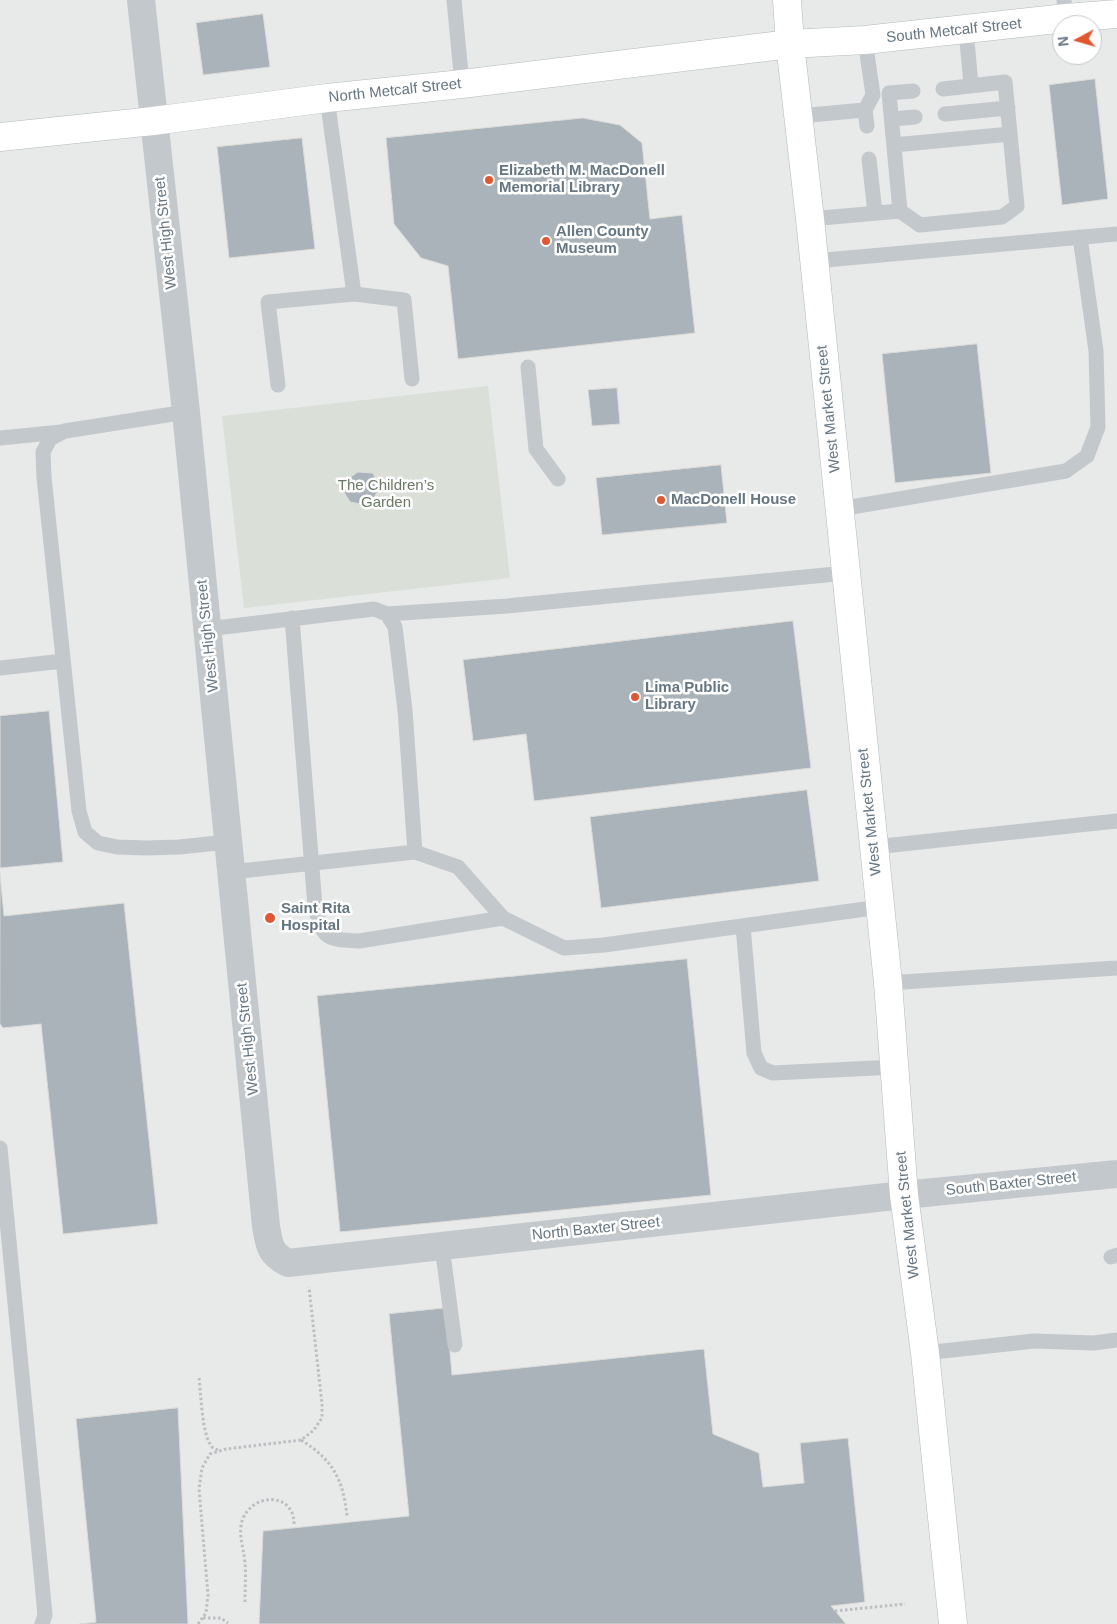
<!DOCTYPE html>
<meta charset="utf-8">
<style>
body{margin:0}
#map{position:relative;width:1117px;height:1624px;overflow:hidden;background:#fafaf8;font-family:Helvetica,sans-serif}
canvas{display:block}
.north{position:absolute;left:1052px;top:15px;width:50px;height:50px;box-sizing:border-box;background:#fff;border:1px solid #c1c8cd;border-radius:50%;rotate:264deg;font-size:14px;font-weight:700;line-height:20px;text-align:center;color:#657683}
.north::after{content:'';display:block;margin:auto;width:18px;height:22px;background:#e4572e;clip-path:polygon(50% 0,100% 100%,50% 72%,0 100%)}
</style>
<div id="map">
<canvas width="1117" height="1624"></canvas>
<div class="north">N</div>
</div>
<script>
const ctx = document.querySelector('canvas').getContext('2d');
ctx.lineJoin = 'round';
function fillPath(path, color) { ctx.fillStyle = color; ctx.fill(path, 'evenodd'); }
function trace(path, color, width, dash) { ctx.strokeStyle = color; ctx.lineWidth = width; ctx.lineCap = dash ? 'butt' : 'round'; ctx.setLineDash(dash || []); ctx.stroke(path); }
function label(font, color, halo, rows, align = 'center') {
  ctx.font = font + ' Helvetica,sans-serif'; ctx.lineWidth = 5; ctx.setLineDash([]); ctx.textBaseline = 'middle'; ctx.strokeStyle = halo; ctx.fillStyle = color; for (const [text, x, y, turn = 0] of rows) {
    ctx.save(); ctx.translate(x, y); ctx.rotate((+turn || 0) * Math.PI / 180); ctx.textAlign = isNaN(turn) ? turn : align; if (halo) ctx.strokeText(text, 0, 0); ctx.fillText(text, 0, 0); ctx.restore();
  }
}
fillPath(new Path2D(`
 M0,0H1117V1624H0ZM1062,25H1092V55H1062Z`), '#e8e9e9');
fillPath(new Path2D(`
 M488,386L510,578L244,608L222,416Z`), '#dadfd7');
const building = new Path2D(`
 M263,14L270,67L203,75L196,23Z
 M1095,79L1108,199L1062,205L1049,85Z
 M583,118L620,125L642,143L650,219L682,215L695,333L458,359L448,266L421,258L394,224L386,138Z
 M302,138L315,249L229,258L217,147Z
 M977,344L991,473L895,483L882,354Z
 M617,388L620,424L592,426L588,390Z
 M721,465L727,523L602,535L596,478Z
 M358,472L373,473L380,486L374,498L365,505L350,502L344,492L348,479Z
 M793,621L811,768L534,801L526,734L473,741L463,660Z
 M49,711L63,862L0,868V716Z
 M807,790L819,881L601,908L590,817Z
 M0,873L4,916L124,903L158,1224L63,1234L41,1024L3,1028L0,1024Z
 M687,959L711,1195L340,1232L317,996Z
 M446,1308L452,1375L704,1349L713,1434L759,1453L763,1487L804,1483L800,1443L848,1438L865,1602L831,1606L846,1624H259L263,1531L409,1516L389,1314Z
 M178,1408L188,1624H79L96,1622L76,1419Z`);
fillPath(building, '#aab3b9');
trace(building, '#dcdcda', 1);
const secondary = new Path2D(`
 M787,0L790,44L810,219L888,983L904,1195L925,1353L953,1624
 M0,137L153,121L327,98L462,84L790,44L865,40L1066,18L1117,14`);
trace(secondary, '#b3babf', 29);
trace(new Path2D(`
 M199,1378C201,1394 202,1431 210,1444C212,1448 214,1449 219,1450
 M301,1440C333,1460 343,1479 347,1516
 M245,1602C245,1589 246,1576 245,1563C244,1549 238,1535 242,1521C251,1493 294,1491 294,1524
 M835,1611L905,1604
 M203,1618H221L228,1623
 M198,1624L206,1613L208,1595L199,1489L202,1468L210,1454L226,1449L301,1440L313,1431L322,1418V1404L309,1287`), '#bbbfc2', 3, [2.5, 2.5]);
trace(new Path2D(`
 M454,0L462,84
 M1064,0L1066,18
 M966,30L971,85
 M327,98L354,294L404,300L412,379
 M865,110L873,95L865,40
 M945,114L1008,108
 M799,116L865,110L867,126
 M892,119L915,117
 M894,145L1010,134
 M869,159L875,213
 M900,211L920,225L1002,217L1017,206L1005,82L943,89
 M810,219L900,211L889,93L913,91
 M814,261L1117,234
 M528,367L536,449L558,479
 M278,385L268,302L354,294
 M186,412L65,431L50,439L43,452L44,477L79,811L85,832L98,843L117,847L146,848L179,847L228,842
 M0,438L61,432
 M839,509L1066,471L1087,456L1098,427L1096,351L1080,237
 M387,614L507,606L846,573
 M292,618L315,906C323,939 325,939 359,941L503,918
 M207,629L374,609L387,614L395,627L405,710L415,852
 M0,668L63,661
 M874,847L1117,821
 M231,872L415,852L458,867L503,918L564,948L604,945L880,907
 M743,926L754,1053L761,1068L773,1073L895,1067
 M888,983L1117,968
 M0,1148L40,1562L45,1615L42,1624
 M442,1246L455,1345
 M1111,1257L1117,1255
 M925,1353L1034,1341L1094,1343L1117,1340`), '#c3c8cc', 15);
trace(new Path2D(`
 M141,0L186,412L266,1226C269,1245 270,1254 288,1263L904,1195L1117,1174`), '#c3c8cc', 28);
trace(secondary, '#fff', 28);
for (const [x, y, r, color] of [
 [489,180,5,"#e4572e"],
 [546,241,5,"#e4572e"],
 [661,500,5,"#e4572e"],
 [635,697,5,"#e4572e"],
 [270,918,6,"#e4572e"]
]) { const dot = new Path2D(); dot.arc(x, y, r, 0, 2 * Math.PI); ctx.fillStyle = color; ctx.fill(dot); trace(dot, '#fff', 2); }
label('15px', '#657683', '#fff', [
 ["South Metcalf Street",954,31,-6],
 ["North Metcalf Street",395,91,-6],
 ["West High Street",166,233,-96],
 ["West Market Street",829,409,-96],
 ["West High Street",208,636,-96],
 ["West Market Street",870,812,-96],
 ["West High Street",248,1039,-96],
 ["South Baxter Street",1011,1184,-6],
 ["West Market Street",908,1215,-96],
 ["North Baxter Street",596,1229,-6]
]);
label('bold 15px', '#657683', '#fff', [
 ["Elizabeth M. MacDonell",499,171],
 ["Memorial Library",499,188],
 ["Allen County",556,232],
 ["Museum",556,249],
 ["MacDonell House",671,500],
 ["Lima Public",645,688],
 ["Library",645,705],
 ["Saint Rita",281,909],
 ["Hospital",281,926]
], 'left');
label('15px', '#687a64', '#fff', [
 ["The Children’s",386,486],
 ["Garden",386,503]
]);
</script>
